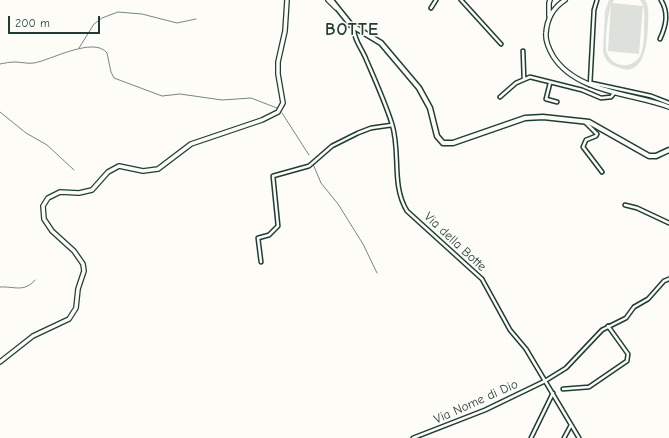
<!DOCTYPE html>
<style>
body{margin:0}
#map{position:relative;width:669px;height:438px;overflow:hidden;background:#fdfcf7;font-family:"Comic Neue",sans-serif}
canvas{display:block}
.scale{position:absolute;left:8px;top:16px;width:92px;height:18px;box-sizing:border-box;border:2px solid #1f3d34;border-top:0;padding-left:5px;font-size:12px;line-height:14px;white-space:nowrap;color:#1f3d34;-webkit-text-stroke:3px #fdfcf7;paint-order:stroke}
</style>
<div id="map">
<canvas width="669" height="438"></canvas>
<div class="scale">200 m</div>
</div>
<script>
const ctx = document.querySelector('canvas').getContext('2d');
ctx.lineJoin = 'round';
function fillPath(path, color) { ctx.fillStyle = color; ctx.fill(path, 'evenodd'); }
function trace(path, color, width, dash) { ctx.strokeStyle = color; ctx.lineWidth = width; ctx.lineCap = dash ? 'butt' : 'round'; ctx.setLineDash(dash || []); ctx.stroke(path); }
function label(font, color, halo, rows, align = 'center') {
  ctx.font = font + ' "Comic Neue",sans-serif'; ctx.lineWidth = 3; ctx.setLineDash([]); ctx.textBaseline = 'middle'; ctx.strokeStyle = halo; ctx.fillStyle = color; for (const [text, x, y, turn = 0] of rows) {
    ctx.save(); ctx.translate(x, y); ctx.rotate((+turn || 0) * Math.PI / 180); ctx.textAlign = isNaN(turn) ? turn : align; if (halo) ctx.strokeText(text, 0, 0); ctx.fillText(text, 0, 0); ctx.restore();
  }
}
fillPath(new Path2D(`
 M609,0H614L612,3L643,6L639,54L608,51L611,4C608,15 604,43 607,53C613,69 635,69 641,54C644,45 644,36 644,26C644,17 646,7 640,0H645C650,8 648,18 648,27C647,44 644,79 617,67C610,65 605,60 603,52L605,11Z`), '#dde0db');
trace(new Path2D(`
 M79,48L94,24L102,18L118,12L142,14L177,23L196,19
 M0,64C5,63 10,62 15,62C22,62 27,64 34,63C51,60 94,36 107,53L111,72L114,78L162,96L180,94L222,100L251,98L277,108
 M0,112L26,133L47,145L74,170
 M282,113L309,155
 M313,164L321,183L338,204L363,244L377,273
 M0,287C14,286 24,293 35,280`), '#75877f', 1);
const minor = new Path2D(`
 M461,0L501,44
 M431,8L436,0
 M354,28C353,38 362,49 366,59C375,80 385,102 392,124C401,153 391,185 407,211L482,279L510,330L526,349L579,438
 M660,39C666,26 669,13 661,0
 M523,51L524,79
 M550,83L546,99L557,102
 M591,83L651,96L669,103
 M590,85L594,10L597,0
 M500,97L516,83L530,77L582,90L601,98L611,97L615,92
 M584,121L597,134L596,136L586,140L583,147L602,172
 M625,205L637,208L669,223
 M261,262L258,238L269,235L278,226L273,176L309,166L332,146L358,133L371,128L392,125
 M563,389L589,387L627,361L628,354L608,326
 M413,438L485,410L545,381L566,368L602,330L626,318L634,307L648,299L664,281L669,279
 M531,438L553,393
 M564,438L571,425`);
const secondary = new Path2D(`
 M328,0L336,8
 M565,0C554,7 547,19 546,33C545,41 549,49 553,56C576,93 632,93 669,107
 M549,16V3L550,0
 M0,362L33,336L69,319L76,308L78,289L84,271L83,264L74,251L52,231L44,219L43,206L48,198L60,192L79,193L92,190L108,172L119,166L143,171L158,169L191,144L262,120L278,112L283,103L278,74V62L285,31L287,0`);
const primary = new Path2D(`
 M331,0L351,25L381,43L419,88L430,108L437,136L443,143H453L525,118L543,117L589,122L649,156H656L669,150`);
trace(minor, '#1f3d34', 5.5);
trace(secondary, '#1f3d34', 6);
trace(primary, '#1f3d34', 7);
trace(minor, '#fdfcf7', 2.5);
trace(secondary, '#fdfcf7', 3.5);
trace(primary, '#fdfcf7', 4);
label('13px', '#1f3d34', '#fdfcf7', [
 ["Via della Botte",455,242,43],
 ["Via Nome di Dio",476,402,-24]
]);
ctx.letterSpacing = '1px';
label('bold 17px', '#1f3d34', '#fdfcf7', [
 ["BOTTE",352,30]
]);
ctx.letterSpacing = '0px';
</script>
